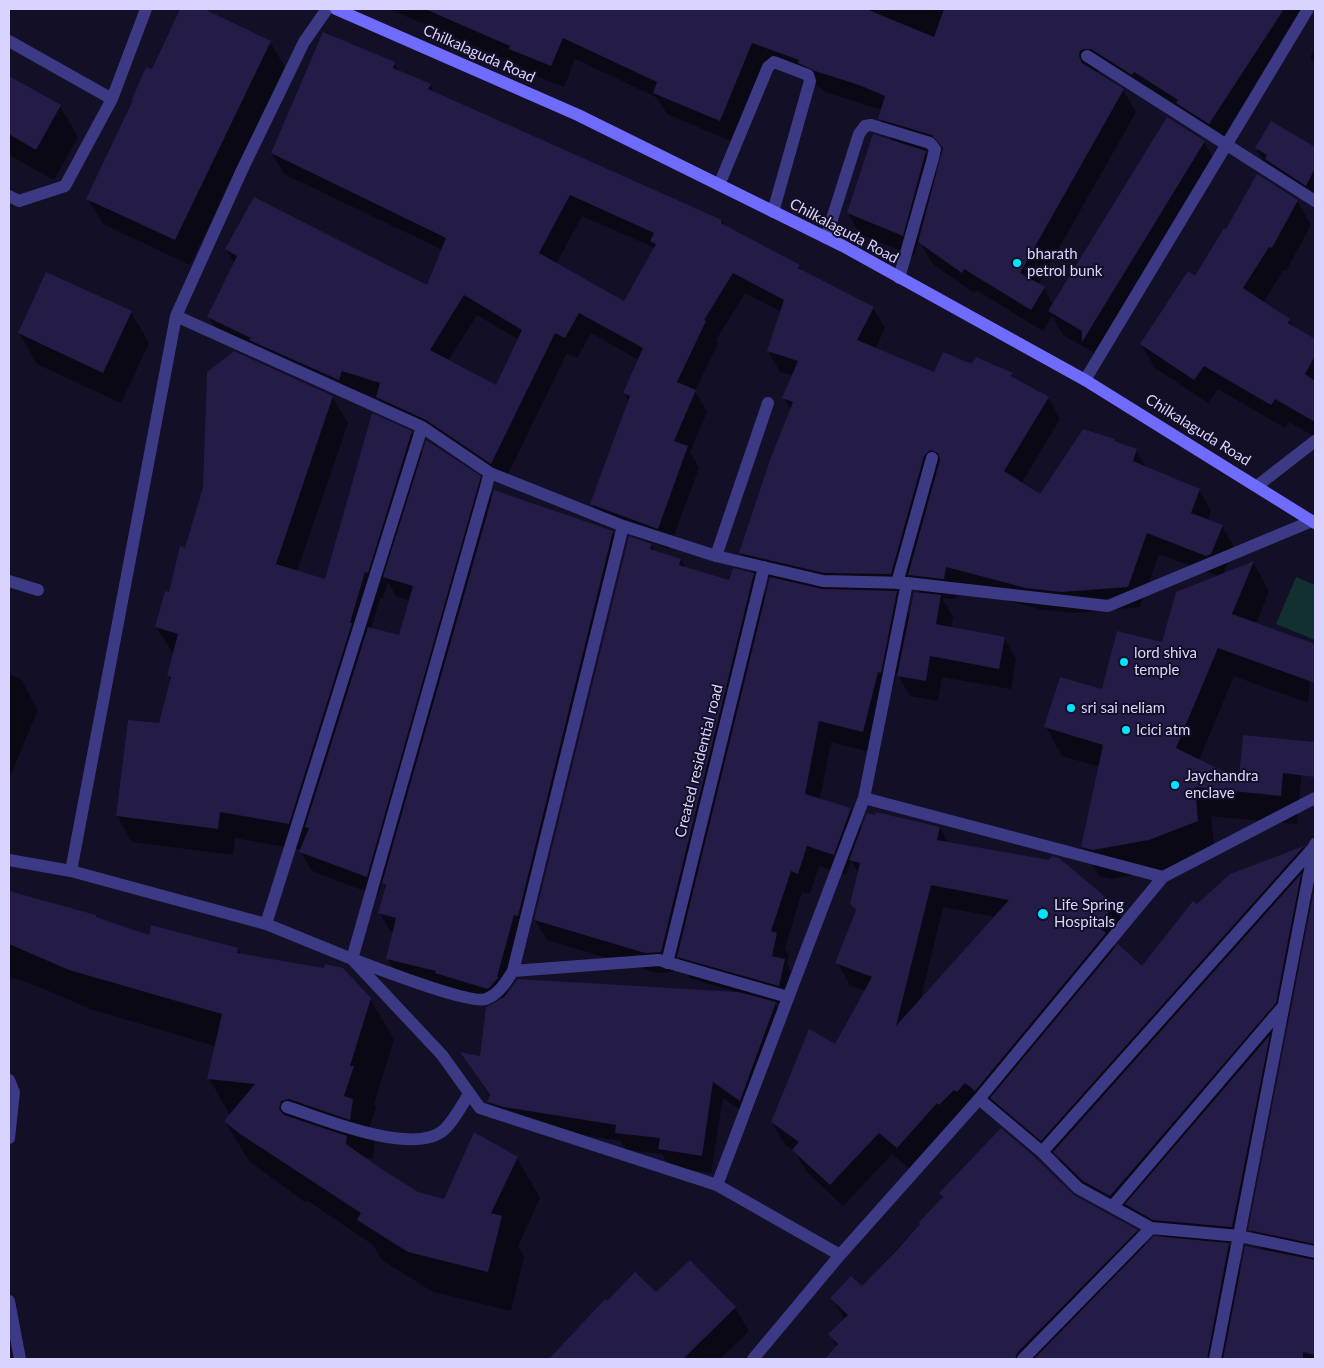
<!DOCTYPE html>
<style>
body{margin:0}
#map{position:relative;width:1324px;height:1368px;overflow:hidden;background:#130f26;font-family:Lato,sans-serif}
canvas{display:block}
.frame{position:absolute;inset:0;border:10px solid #d9d4ff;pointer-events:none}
</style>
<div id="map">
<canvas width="1324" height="1368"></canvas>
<div class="frame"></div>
</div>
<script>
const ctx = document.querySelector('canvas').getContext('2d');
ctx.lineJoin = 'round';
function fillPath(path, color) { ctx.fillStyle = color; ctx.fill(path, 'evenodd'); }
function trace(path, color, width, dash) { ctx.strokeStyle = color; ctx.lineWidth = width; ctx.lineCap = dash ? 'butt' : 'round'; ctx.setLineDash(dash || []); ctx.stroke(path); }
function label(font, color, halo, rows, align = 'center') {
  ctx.font = font + ' Lato,sans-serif'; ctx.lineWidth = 4; ctx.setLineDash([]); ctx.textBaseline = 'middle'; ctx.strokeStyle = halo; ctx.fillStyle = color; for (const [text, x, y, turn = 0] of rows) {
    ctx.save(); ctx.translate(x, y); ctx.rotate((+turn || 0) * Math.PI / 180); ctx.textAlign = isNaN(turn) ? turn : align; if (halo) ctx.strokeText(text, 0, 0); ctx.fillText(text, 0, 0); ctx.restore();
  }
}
fillPath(new Path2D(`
 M1296,577L1315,585V640L1276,624Z`), '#12302f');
fillPath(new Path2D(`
 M182,9H201L270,42L285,67L190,265L103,224L88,199Z
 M389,9H1310L1222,145L1104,70L1094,72L1123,90L1136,112L1038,285L1044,288L1053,305L1204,142L1218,166L1094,353L1063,335L1052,316L1043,331L976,290L974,293L932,263L919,241L914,256L860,234L848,213L893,142L879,118L882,110L828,93L810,81L764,64L733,142L667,114L656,97L575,59L564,87L523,71L521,66ZM924,150L942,155L937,173Z
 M1315,48V66L1310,57Z
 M394,63L399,72L430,85L434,93L722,220L725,227L799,266L802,271L873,308L885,328L875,349L935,373L973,366L1012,374L1015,380L1048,398L1060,419L1021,484L1040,495L1136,450L1147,469L1199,490L1211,511L1208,520L1222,526L1234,547L1223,574L1253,562L1269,591L1256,624L1311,666L1308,703L1234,676L1199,760L1240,780L1302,768L1297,824L1211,816L1214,849L1165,869L1110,879L1099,876L1082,847L1100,767L1062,756L1046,727L1103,691L1163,644L1218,576L1159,554L1140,607L1074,613L1039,609L958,587L956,599L942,598L953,617L951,628L1004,638L1016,659L1011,689L942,677L938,701L910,696L897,673L874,753L831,742L820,799L851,809L862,829L940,828L948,843L1114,906L1127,928L1112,946L1114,951L1142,968L1197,905L1230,875L1304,847L1312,862L1300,876L1312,895L1287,1023L1272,1041L1242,1245L1228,1243L1242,1268L1262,1250L1250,1229L1315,893V1359H826L837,1347L830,1335L844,1319L832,1298L862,1287L943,1198L940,1194L1073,1196L1137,1231L1146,1247L1167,1239L1137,1222L1129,1208L1122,1216L1066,1172L1054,1151L1051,1156L1001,1114L995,1104L988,1112L978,1104L910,1169L892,1154L843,1206L807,1172L794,1151L785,1145L772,1122L836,1046L866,991L850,985L837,962L857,913L852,904L859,874L851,861L846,875L819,866L810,894L802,892L785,948L789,955L787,964L797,981L791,1006L774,1002L785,1021L750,1117L723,1098L711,1173L669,1166L662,1154L626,1150L621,1141L514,1124L498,1119L488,1102L490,1097L462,1054L481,1058L493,1005L398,977L388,959L394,932L390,931L380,913L386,888L382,881L378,896L312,871L301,852L302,850L235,838L233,855L132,842L117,816L160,725L171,681L168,676L174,655L156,627L186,549L332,397L348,423L297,571L326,580L411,432L423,454L480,477L492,499L613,532L623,550L507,994L739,993L690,978L677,954L673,972L657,973L547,940L535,920L651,545L655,551L681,560L686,568L730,581L752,574L740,553L791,411L784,398L793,376L780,372L768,351L781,312L745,293L716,340L718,343L695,391L707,412L690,452L699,468L669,549L604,525L592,504L629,402L624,393L639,360L591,333L577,358L567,353L503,484L440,441L390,418L379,399L354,391L221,337L209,317L235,264L226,249L428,287L443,250L284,174L272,153ZM582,216L655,248L625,303L556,264ZM477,315L519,340L497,386L448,361ZM753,574L771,578L766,597ZM908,574L920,594L910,616L898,595H903ZM388,582L396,596L410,601L400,637L371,629L380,598H383ZM943,907L996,917L920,1002Z
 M9,77L60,106L78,137L54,180L9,155Z
 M1271,123L1315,149V204L1268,169L1256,148Z
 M1297,201L1311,225L1286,271L1283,270L1263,303L1289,320L1293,327L1315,340V437L1289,422L1285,428L1218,389L1208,403L1155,368L1141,344L1195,277Z
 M131,312L149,343L121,403L37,364L19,333Z
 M9,674L21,679L38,710L11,774L9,773Z
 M9,905L30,913L150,936L237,949L241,955L370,999L394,1039L374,1104L376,1108L369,1129L375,1141L373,1159L360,1156L418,1193L445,1200L517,1158L540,1198L518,1246L524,1257L511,1311L433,1292L382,1260L373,1245L307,1200L305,1202L249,1161L225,1121L230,1115L209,1078L216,1046L93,1010L27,982L9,977Z
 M690,1261L735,1308L749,1331L720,1359H565V1343L607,1302L656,1293Z`), '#0007');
fillPath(new Path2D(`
 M180,9H204L271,41L175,240L86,199L133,100L132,99L146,67L152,69Z
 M425,9H866L934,37L944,9H1284L1209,124L1176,103L1178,100L1134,72L1132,75L1091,49H1084L1080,51L1079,56L1082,63L1124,89L1020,273L1045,287L1031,310L964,269L962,273L918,242L943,148L932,135L878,119L885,96L859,85L815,71L798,63L799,60L752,43L720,121L653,93L657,82L563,38L551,66L509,49L510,46Z
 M323,32L395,62L393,68L431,84L428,89L722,220L721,223L800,265L798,268L874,307L857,340L934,372L943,352L972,364L976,357L1013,373L1011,376L1049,397L1004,471L1040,494L1083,429L1115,439L1114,441L1137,449L1133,461L1200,489L1191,513L1223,525L1211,554L1206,556L1147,533L1128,587L1061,592L1026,588L946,567L944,579L908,575L940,460L938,453L930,450L924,456L891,574L824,573L739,553L770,460L793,402L782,398L798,361L767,351L784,300L733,273L704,320L706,321L677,382L696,390L674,441L688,446L658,529L590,504L630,396L623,393L643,348L579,313L565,338L555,333L491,464L426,420L376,397L380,383L342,371L339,380L249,340L251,338L207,317L237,256L225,249L254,197L427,285L446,238L271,153ZM570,195L654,233L650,241L656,244L624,301L539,253ZM464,295L522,330L496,385L430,350Z
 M9,76L61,105L36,150L9,134Z
 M1167,117L1205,141L1082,342V331L1048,311Z
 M1271,121L1315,147V168L1306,186L1265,159L1267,155L1255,148Z
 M873,134L926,151L903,236L847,213Z
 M1257,174L1298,200L1272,248L1269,247L1243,288L1290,319L1288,323L1315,339V356L1305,374L1315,381V422L1275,399L1271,405L1204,366L1194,380L1140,344L1188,271L1195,276L1224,228L1226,229Z
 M46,272L132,311L103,373L18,333Z
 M234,351L333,396L276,564L325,579L372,413L412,431L368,573L365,572L350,623H352L289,824L220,812L218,829L116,816L128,720L159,723L171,677L167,676L178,634L155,627L165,591L169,592L180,546L185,548L203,487L207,372Z
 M426,440L481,476L367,877L299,852L309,828L305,827L368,627L399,635L413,586L383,577Z
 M494,490L613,531L518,916L514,915L497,977H499L488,989L435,973L436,971L386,959L396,918L378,913L386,885L382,883Z
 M629,536L652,544L650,549L681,559L679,565L729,580L733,568L754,573L661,952L645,953L534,920Z
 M1254,561L1232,614L1315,644V683L1218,648L1176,748L1239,779L1243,735L1315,742V777L1283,773L1281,796L1195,787L1198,821L1149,840L1093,850L1081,847L1103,745L1044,727L1060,677L1102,689L1117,631L1162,642L1176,592Z
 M770,577L823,589L897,591L881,673L878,672L863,732L819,721L805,794L851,808L834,855L807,846L798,874L791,871L771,931L777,933L772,956L785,959L779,986L677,957Z
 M914,592L941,595L936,624L1005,637L999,669L930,656L926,681L897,676Z
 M876,812L940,827L937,840L1049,860L1052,856L1059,858L1115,905L1097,926L1106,933L975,1091L965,1083L957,1092L954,1090L939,1105L937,1103L897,1148L879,1133L830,1185L792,1150L799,1142L771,1122L809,1029L835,1044L872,977L835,963L856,910L850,904L860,863L849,860L867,813L875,815ZM931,885L1009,900L896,1026Z
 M1304,846L1041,1141L990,1098L1118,944L1142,966L1193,901L1197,904L1230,874Z
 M1301,874L1276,1003L1110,1196L1083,1181L1053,1152Z
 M1315,885V1244L1248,1230Z
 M9,891L96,915V917L149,935L151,925L238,948L237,953L324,968L325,964L343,968L371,998L350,1066H354L344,1096L353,1099L350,1120L289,1099L281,1101L279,1109L284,1115L347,1136L346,1144L380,1168L418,1192L444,1199L474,1132L518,1157L491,1213L502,1216L488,1272L408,1252L357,1220L361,1213L240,1134L224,1121L255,1084L207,1079L222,1014L69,970L9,944Z
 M518,979L739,992L776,1002L740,1101L713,1082L702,1156L658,1149L660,1138L615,1133L616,1125L504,1107L487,1102L490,1095L460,1052L480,1056L486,1007L504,997Z
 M1270,1035L1232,1227L1153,1220L1125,1204Z
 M1001,1128L1036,1158L1074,1195L1138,1230L1017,1353L1015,1359H825L838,1344L828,1334L848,1315L830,1298L851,1276L862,1286L896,1251L920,1224L919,1222L943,1197L939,1193Z
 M1154,1236L1229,1243L1207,1359H1034Z
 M1245,1246L1315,1260V1355L1303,1352V1359H1223Z
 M690,1260L736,1307L683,1359H549L605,1299L607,1301L635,1272L656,1292Z`), '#241b47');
trace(new Path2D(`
 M719,185L768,67L774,62L808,75L810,81L773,212
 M826,238L859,134L865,126L871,125L930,143L935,149L933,158L899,278
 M9,1080L14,1092L9,1138
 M9,1301L20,1359`), '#3d3a85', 12);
trace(new Path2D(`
 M9,41L112,99
 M1087,56L1315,201
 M9,196L19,201L65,186L112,99L146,9
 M176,316L422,427L490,473L623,526L716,556L823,581L907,583L1108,606L1312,521
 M1085,380L1308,9
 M490,473L352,959C374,967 470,1005 486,999C499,994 506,982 513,971L623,526
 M1257,486L1315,441
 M716,556L768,403
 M9,581L38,590
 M897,583L932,458
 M864,798L1163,877
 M9,860L71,871L266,924L352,959L442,1055L480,1108L717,1185L840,1255
 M71,871L176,316L242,170L304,42L327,9
 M266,924L422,427
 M667,963L764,567
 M513,971L659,960L788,997
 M979,1099L1042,1152L1078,1188L1151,1228
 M287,1107C321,1118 415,1158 445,1129C455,1119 462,1105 469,1094
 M1042,1152L1315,846
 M717,1185L864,798L907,583
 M1113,1206L1281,1009
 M753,1359L840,1255L979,1099L1163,877L1315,798
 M1023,1359L1151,1228L1239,1236L1315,1252
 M1215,1359L1315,844`), '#3d3a85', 12);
trace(new Path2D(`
 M336,9L578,115L843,246L1085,380L1315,523`), '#6f6bff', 12);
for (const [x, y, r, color] of [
 [1017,263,5,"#00e5ff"],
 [1124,662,5,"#00e5ff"],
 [1071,708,5,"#00e5ff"],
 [1126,730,5,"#00e5ff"],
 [1175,785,5,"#00e5ff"],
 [1043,914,6,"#00e5ff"]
]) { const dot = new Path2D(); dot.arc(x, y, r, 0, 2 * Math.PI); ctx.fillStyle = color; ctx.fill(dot); trace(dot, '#130f26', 2); }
label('15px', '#d9d4ff', '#130f26', [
 ["Chilkalaguda Road",479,54,24],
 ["Chilkalaguda Road",844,231,28],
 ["Chilkalaguda Road",1198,430,32],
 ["Created residential road",699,761,-76]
]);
label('15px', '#d9d4ff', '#130f26', [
 ["bharath",1027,254],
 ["petrol bunk",1027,271],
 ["lord shiva",1134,653],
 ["temple",1134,670],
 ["sri sai neliam",1081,708],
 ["Icici atm",1136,730],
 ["Jaychandra",1185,776],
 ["enclave",1185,793],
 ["Life Spring",1054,905],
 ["Hospitals",1054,922]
], 'left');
</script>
